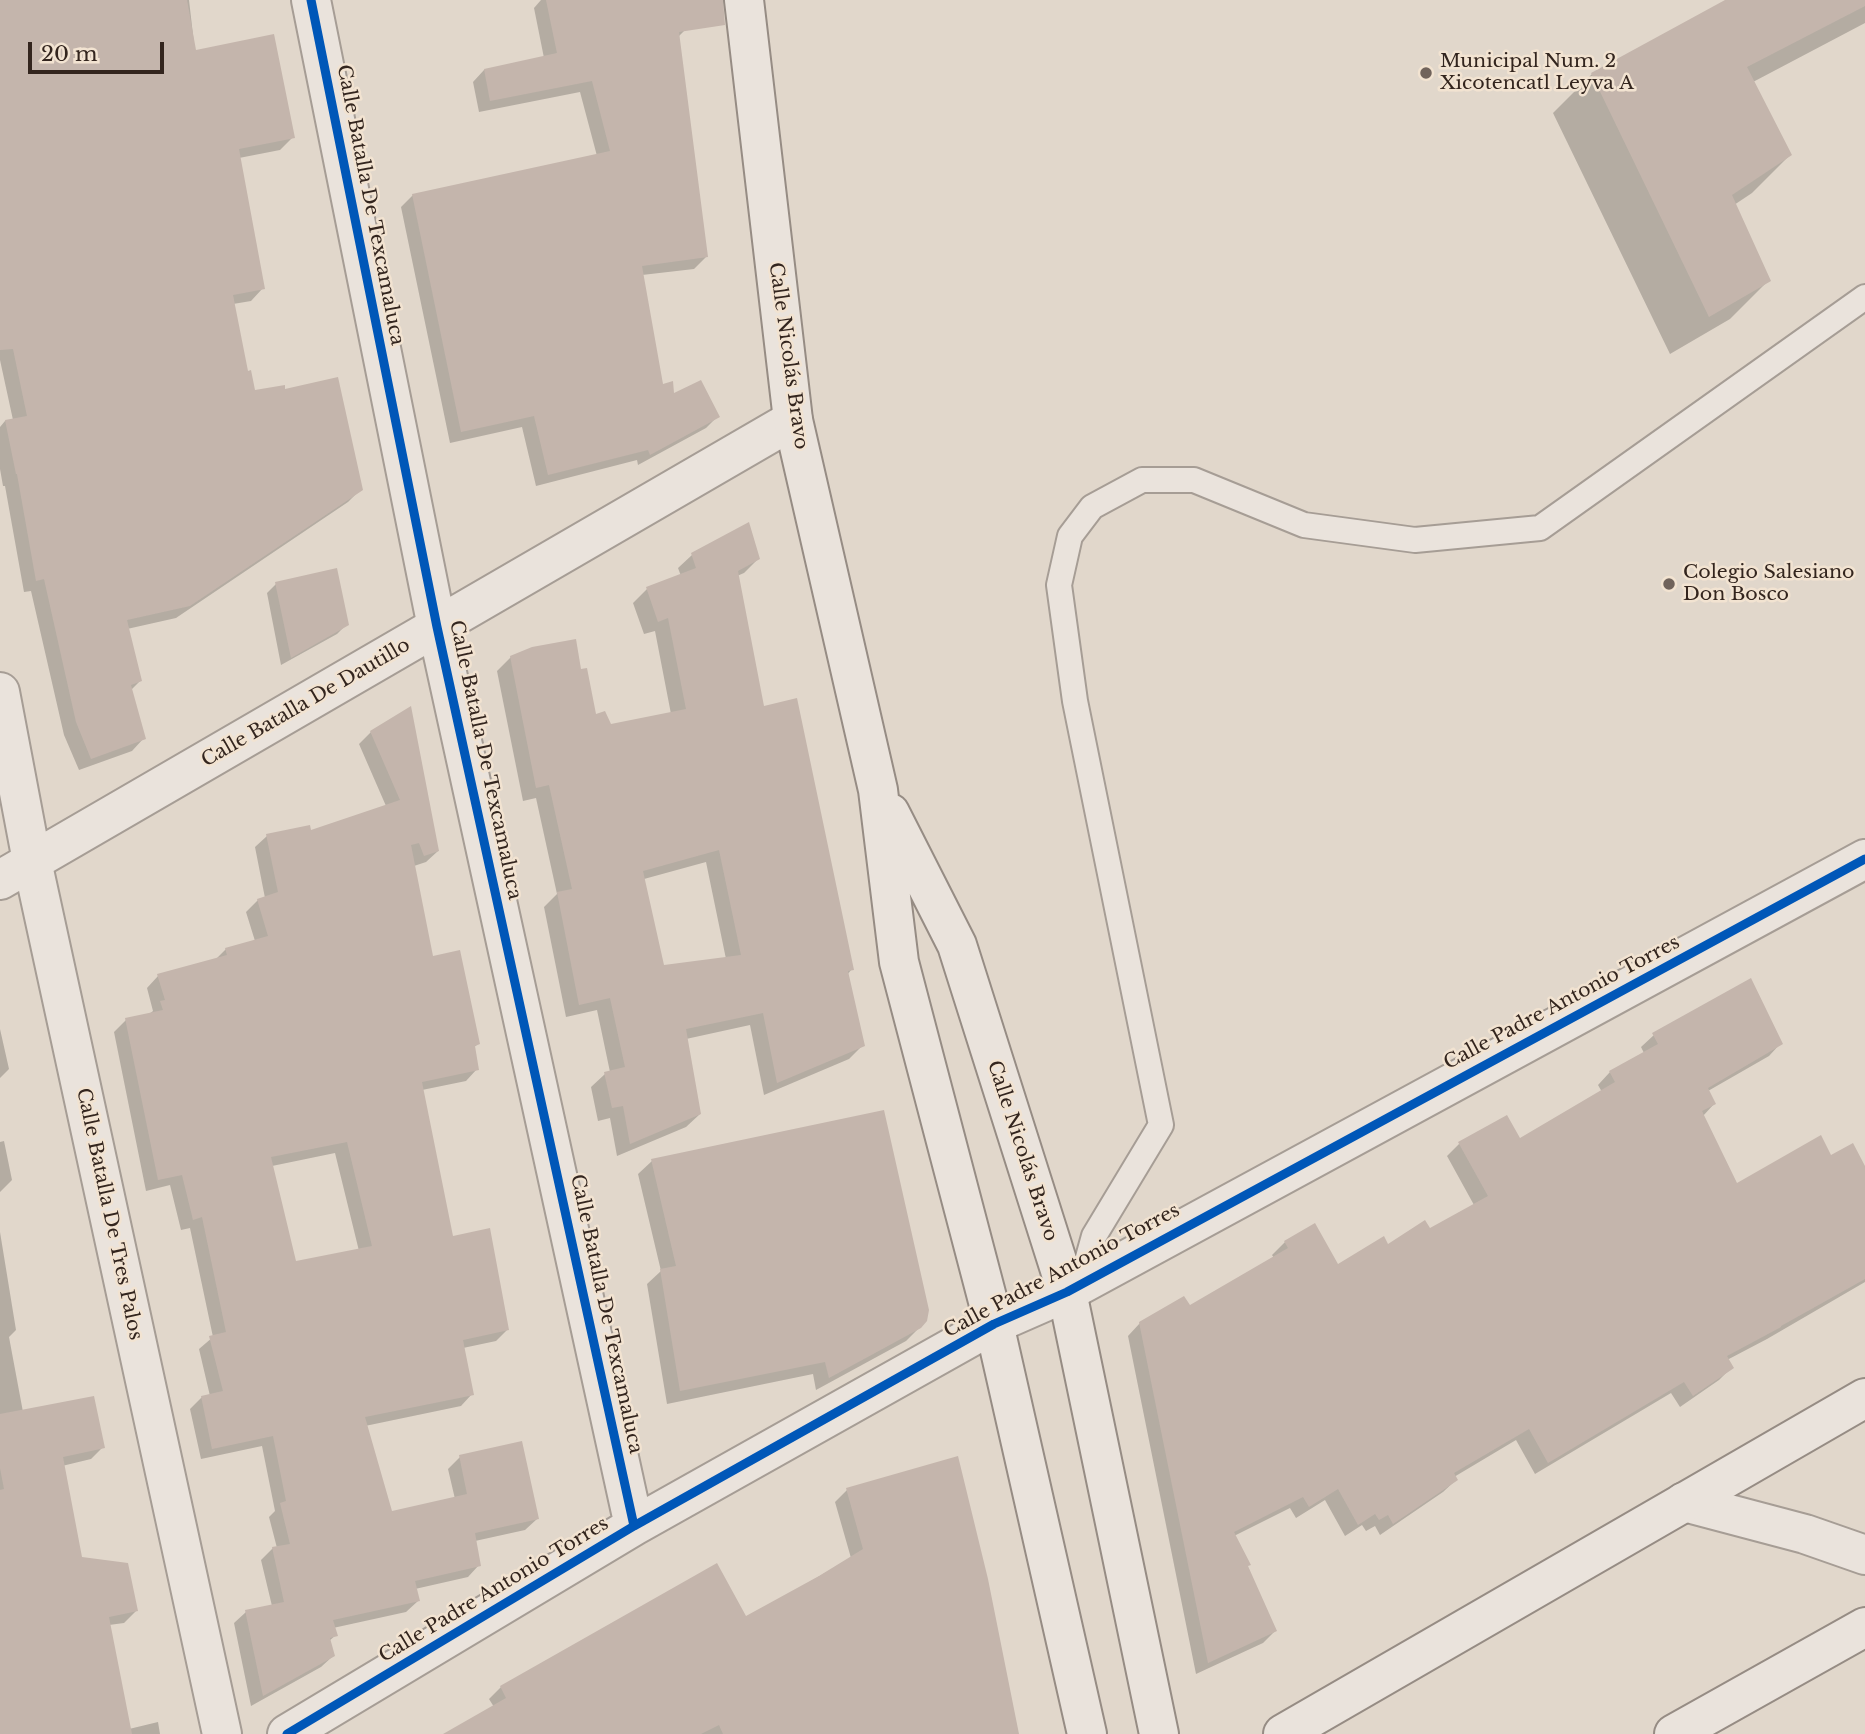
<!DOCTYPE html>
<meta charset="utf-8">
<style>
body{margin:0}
#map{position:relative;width:1865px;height:1734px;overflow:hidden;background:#e1d7cb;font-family:"Libre Baskerville",serif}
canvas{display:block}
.scale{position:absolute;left:28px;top:42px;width:136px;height:32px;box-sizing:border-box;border:4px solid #33251e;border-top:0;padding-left:9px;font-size:21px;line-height:24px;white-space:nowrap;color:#33251e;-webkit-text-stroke:5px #f2e3d1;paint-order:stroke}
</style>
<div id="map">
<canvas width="1865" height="1734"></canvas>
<div class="scale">20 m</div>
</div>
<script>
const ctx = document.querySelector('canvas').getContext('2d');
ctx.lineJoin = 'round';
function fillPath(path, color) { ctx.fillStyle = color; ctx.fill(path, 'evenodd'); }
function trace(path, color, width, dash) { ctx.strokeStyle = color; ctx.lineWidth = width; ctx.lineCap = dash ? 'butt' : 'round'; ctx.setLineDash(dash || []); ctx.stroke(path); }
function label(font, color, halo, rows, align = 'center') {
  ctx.font = font + ' "Libre Baskerville",serif'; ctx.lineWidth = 5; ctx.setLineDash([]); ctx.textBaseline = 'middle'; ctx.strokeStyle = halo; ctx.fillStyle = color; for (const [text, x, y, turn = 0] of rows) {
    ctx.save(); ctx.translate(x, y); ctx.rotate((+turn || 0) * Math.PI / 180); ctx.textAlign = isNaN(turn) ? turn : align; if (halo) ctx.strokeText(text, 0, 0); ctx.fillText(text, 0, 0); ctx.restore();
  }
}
fillPath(new Path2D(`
 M17,0H189L195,52L293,137L280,150L239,158L263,288L251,301L233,304L246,373L254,392L361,489L348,502L176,618L127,629L140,681L131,690L144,738L132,751L79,770L64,735L31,591L24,592L5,486H3L0,469V427L5,421L13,420L0,360V3Z
 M541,0H686L685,30L678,37L706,257L694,269L642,275L662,386L673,395L717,417L706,428L638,465L637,460L536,486L522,427L450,443L401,207L413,195L597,156L580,92L479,112L473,82L484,70L544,58L534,8Z
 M1729,0H1865V23L1753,82L1790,155L1752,193L1734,205L1768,281L1730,319L1670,354L1553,113L1592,74Z
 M748,525L758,559L744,573L737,576L762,708L852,969L847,975L863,1045L849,1059L764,1095L750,1025L686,1039L700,1114L686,1127L617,1156L610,1118L598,1121L591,1087L605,1074L610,1072L597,1010L566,1017L544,907L557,894L536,798L523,801L497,671L511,657L580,671L595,716L610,726L671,714L655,631L644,634L633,603L647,589L681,576L678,568L692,555ZM706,862L726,959L662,967L644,879Z
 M276,584L347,624L337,634L281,665L267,593Z
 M371,732L438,851L426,862L414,866L431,958L478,1044L473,1048L477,1069L466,1081L422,1090L452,1238L507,1330L496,1341L463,1348L472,1394L461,1406L365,1426L391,1513L455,1499L448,1469L460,1457L537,1519L525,1530L475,1541L479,1565L468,1577L415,1589L418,1601L406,1612L333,1628L336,1635L329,1641L333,1656L321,1667L251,1706L234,1623L246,1612L272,1606L261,1560L273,1548H277L269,1517L275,1511L262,1446L201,1459L190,1409L202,1397L210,1396L199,1349L213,1337L190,1228L181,1230L170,1185L146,1191L114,1032L126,1020L149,1014L153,1011L147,988L158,976L214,961L226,949L255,941L246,912L258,900L265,898L255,847L267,836L310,832L386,806L359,744ZM335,1153L359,1251L295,1264L272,1166Z
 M0,1029L9,1069L0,1078Z
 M1654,1035L1781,1043L1769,1056L1708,1091L1714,1104L1703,1116L1736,1185L1830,1157L1865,1170V1282L1767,1339L1727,1360L1732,1367L1719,1380L1680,1407L1671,1393L1535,1474L1516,1440L1454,1477L1456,1480L1443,1492L1380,1535L1375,1526L1366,1531L1362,1525L1345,1536L1325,1500L1296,1518L1290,1508L1234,1536L1275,1631L1263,1643L1196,1674L1128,1336L1140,1323L1189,1308L1274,1258L1272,1255L1285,1242L1314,1225L1337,1267L1429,1231L1474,1205L1447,1156L1459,1144L1519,1141L1602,1092L1598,1085L1610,1072L1644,1053L1641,1047Z
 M4,1141L12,1180L0,1192V1142Z
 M652,1161L920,1327L906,1341L816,1390L813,1374L667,1404L647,1284L661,1271L638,1174Z
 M0,1232L16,1330L9,1337L23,1412L103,1447L91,1459L62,1466L81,1559L136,1611L124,1623L109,1625L129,1729L158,1722L160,1734H0Z
 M847,1490L1017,1734H446L494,1707L489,1699L501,1687L745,1619L851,1558L835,1502Z`), '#0003');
fillPath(new Path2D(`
 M0,0H187L196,50L274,34L295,138L239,149L265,289L233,295L248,371L251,370L255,390L285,385V389L338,377L363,490L190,606L127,620L142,681L131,685L146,739L91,759L76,722L44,579L36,581L17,474H16L5,420L27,416L13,349L0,350Z
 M546,0H723L725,25L679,32L708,257L642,266L663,384L673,381L674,393L701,380L720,417L650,455L648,450L548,475L534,416L461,432L412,194L610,151L592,81L490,101L484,69L557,53Z
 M1725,0H1865V6L1747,67L1792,155L1732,195L1771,281L1709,317L1591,73Z
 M749,522L760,559L738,571L764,706L797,698L854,970L848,971L865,1046L777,1083L763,1013L686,1029L701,1114L630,1144L623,1106L612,1108L604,1072L625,1067L610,998L579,1005L557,892L572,889L549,785L536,788L510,656L532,647L576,639L581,669L587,668L596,714L605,711L611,724L686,709L668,618L658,622L646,587L696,568L691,553ZM719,850L741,955L664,965L643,871Z
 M337,568L349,625L291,658L275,582Z
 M411,706L439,851L424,856L419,843L411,845L433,956L460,950L480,1044L475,1046L479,1070L422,1082L453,1236L490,1228L509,1330L463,1340L474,1395L365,1417L392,1511L467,1494L459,1455L522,1441L539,1519L475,1533L481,1566L415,1581L420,1601L333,1620L338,1636L330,1638L335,1656L263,1696L245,1610L284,1602L272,1547L290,1544L280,1503L286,1501L273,1436L212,1449L201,1396L223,1391L209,1336L226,1332L202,1217L193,1220L182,1175L158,1180L125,1018L163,1010L160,1001L165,1000L157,974L227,955L225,948L268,936L257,899L278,892L266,834L310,825L311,830L400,800L370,731ZM347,1142L372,1246L296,1261L271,1157Z
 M1751,978L1783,1044L1708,1088L1716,1104L1702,1111L1737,1183L1821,1135L1831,1155L1853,1143L1865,1166V1279L1781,1326V1327L1727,1356L1734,1368L1693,1396L1684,1382L1548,1463L1529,1429L1454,1473L1458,1480L1393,1524L1388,1515L1379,1520L1375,1514L1358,1525L1338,1489L1309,1507L1303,1497L1234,1532L1251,1565L1248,1566L1277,1631L1208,1663L1139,1322L1184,1296L1190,1305L1288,1248L1284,1241L1315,1223L1338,1264L1384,1236L1388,1244L1425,1220L1430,1228L1488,1196L1458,1142L1507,1115L1520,1138L1615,1082L1609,1071L1658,1044L1652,1033Z
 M884,1110L929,1310L927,1321L921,1328L829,1378L825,1362L680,1391L660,1269L676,1266L651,1159Z
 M94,1396L105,1448L63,1457L82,1557L128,1563L138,1611L109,1617L132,1734H0V1490L4,1489L0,1468V1414Z
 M958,1456L988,1579L1019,1734H723L719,1725L701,1734H443L506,1698L500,1686L717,1563L746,1616L819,1576L863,1549L846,1488Z`), '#c4b5ac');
const service = new Path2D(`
 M1081,1283L1094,1236L1161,1125L1075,701L1059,585L1070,536L1092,507L1142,480H1194L1304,525L1415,540L1540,528L1865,297`);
const minor = new Path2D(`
 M311,0L437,627L634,1526
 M0,692L32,861L222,1734
 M0,880L793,420
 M1684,1502L1805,1534L1865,1555
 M287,1734L634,1526L994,1324L1067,1292L1865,859`);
const secondary = new Path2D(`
 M744,0L793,420L878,790L899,962L994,1324L1087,1734
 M890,813L957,945L1067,1292L1159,1734
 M1283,1734L1865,1398
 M1674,1734L1865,1627`);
trace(service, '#a69d95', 28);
trace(minor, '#a69d95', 42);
trace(secondary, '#968c84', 42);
trace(service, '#eae3dc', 24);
trace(minor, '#eae3dc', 38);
trace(secondary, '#eae3dc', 38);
trace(new Path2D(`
 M311,0L437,627L634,1526
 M287,1734L634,1526L994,1324L1067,1292L1865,859`), '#0057b8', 9);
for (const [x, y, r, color] of [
 [1426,73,7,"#70635b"],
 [1669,584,7,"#70635b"]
]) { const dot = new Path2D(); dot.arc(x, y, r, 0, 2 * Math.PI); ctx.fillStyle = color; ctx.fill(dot); trace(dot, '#f2e3d1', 2.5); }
label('19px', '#33251e', '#f2e3d1', [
 ["Municipal Num. 2",1440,62],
 ["Xicotencatl Leyva A",1440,84],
 ["Colegio Salesiano",1683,573],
 ["Don Bosco",1683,595]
], 'left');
label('19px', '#33251e', '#f2e3d1', [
 ["Calle Batalla De Texcamaluca",370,205,79],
 ["Calle Nicolás Bravo",788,356,82],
 ["Calle Batalla De Dautillo",306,703,-30],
 ["Calle Batalla De Texcamaluca",485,760,78],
 ["Calle Padre Antonio Torres",1562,1003,-28],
 ["Calle Nicolás Bravo",1022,1151,72],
 ["Calle Batalla De Tres Palos",109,1214,78],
 ["Calle Padre Antonio Torres",1062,1271,-28],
 ["Calle Batalla De Texcamaluca",606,1314,78],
 ["Calle Padre Antonio Torres",494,1590,-31]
]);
</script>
